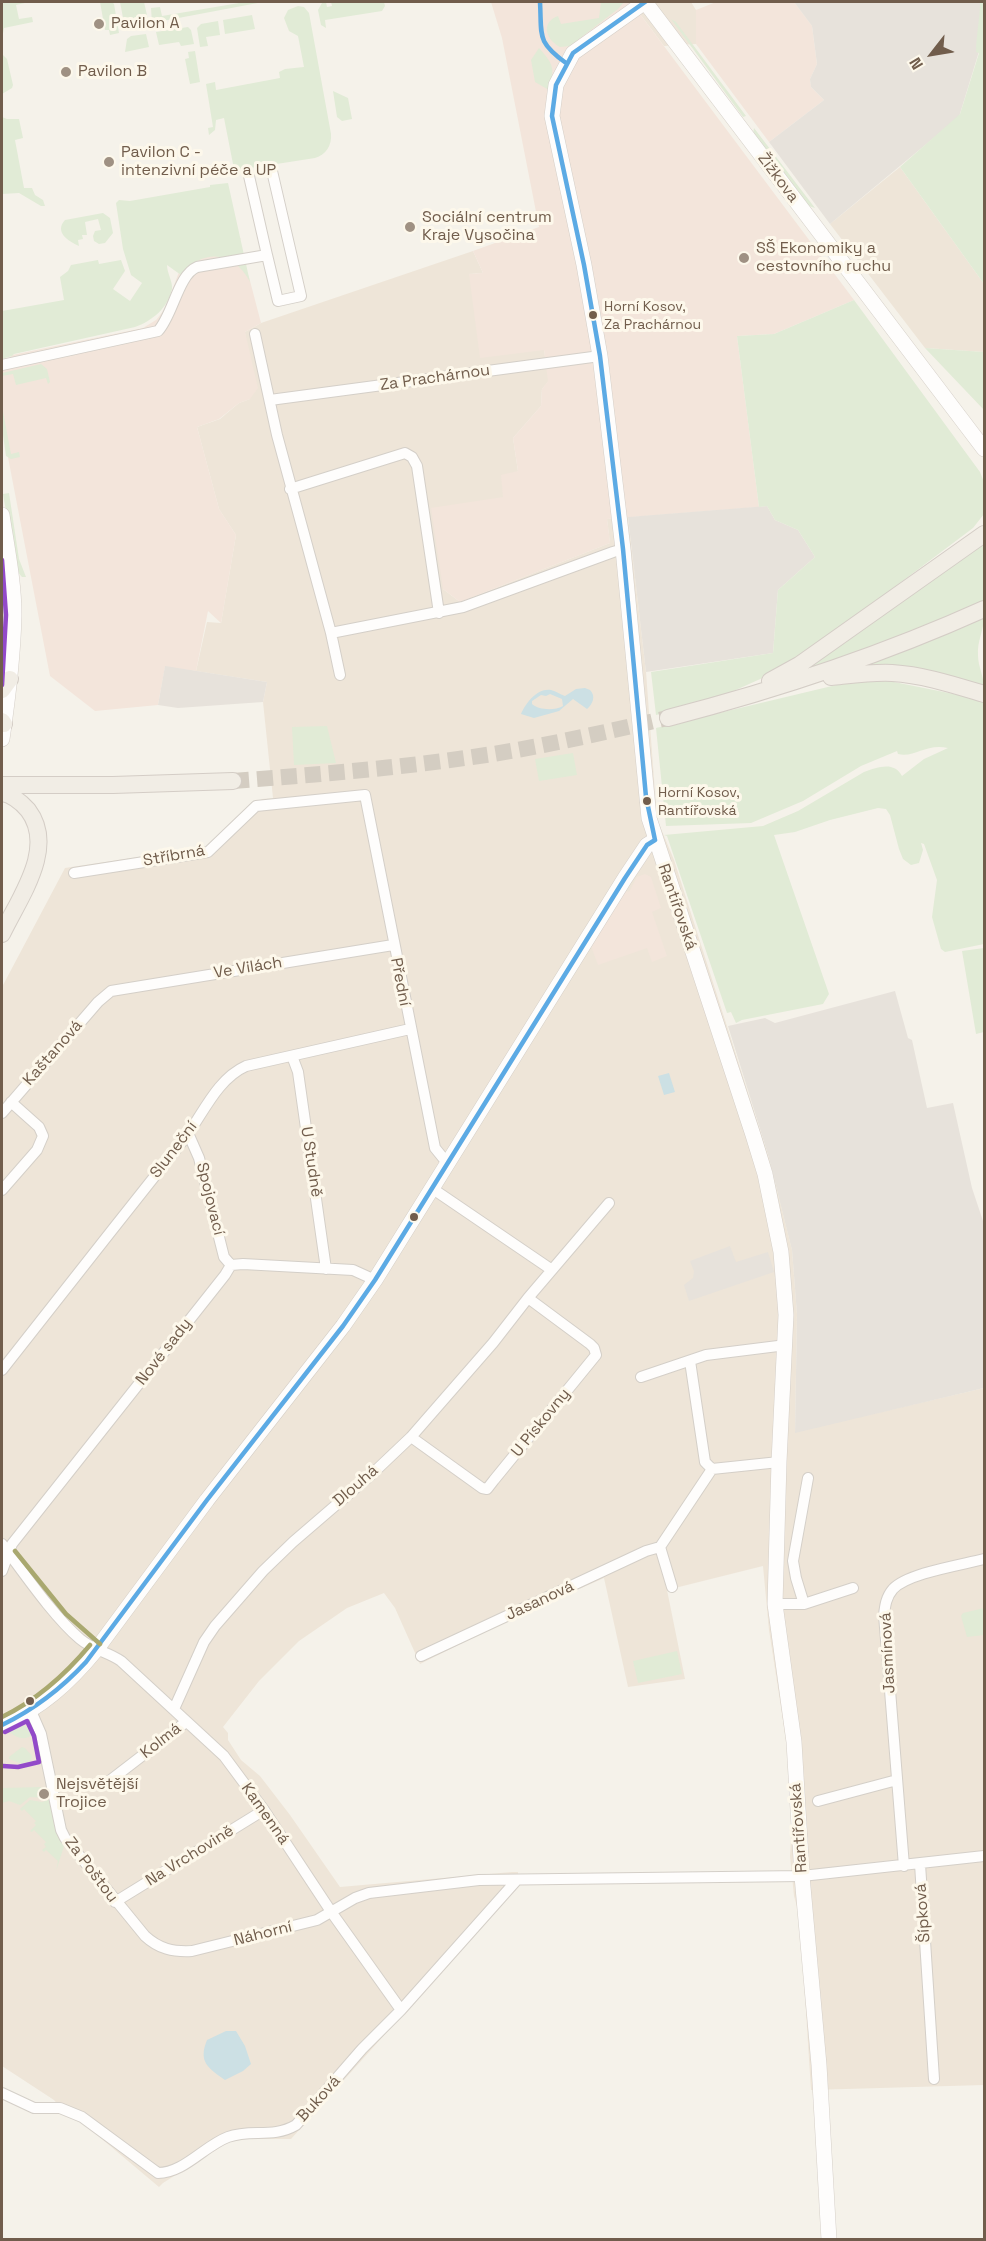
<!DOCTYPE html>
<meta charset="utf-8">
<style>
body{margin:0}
#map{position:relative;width:986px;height:2241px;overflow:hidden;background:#f5f2ea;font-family:"Space Grotesk",sans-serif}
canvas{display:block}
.frame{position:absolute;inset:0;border:3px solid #715d4c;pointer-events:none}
.north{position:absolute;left:902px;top:24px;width:60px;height:60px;-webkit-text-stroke:4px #fdf8eb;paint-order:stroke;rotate:239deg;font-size:16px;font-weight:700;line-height:24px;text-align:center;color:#715d4c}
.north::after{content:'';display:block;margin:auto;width:21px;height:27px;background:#715d4c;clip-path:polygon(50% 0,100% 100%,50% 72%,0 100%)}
</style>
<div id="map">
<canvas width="986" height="2241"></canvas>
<div class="frame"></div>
<div class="north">N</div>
</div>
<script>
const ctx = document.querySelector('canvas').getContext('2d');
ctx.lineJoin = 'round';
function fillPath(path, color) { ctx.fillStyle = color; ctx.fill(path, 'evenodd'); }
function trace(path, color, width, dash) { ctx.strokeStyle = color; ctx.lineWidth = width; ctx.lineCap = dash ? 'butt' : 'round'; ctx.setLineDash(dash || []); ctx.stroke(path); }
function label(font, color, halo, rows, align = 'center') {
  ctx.font = font + ' "Space Grotesk",sans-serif'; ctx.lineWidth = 6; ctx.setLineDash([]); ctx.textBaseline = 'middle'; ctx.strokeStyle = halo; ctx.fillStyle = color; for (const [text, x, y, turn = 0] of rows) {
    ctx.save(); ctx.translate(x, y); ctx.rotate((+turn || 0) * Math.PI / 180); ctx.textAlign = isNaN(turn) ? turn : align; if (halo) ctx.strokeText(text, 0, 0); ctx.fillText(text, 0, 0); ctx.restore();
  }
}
fillPath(new Path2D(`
 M631,2H691L696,10V44L664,46Z
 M900,167L984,284V352L925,348L830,224Z
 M473,251L483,273L469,274L544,350L549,381L542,389L541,406L513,438L518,471L504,497L443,589L460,602L610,543L607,519L628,517L646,672L657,819L674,860L769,1158L792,1250L797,1314L795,1432L984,1388V2085L811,2090L801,1934L798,1910L794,1896L790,1856L792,1820L790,1766L769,1630L763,1566L667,1590L685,1679L628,1687L604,1578L503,1623L420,1664L395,1608L384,1593L347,1608L299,1641L259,1681L223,1727L228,1733V1740L241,1760L260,1776L290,1815L340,1887L512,1872H518V1886L291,2139H233L163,2183L159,2187L84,2124L68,2116L54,2100L2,2066V987L65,868L211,846L249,808L262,799L273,798L263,702L267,682L196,671L207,622L221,623L236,535L219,509L197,427L220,419L239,403L250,399L245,332L261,323Z`), '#eee5d8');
fillPath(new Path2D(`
 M491,2H631L854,300L774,334L737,336L759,507L607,519L610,543L460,602L443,589L431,508L503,497L501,475L518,471L513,438L541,406L542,389L548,381L544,350L480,358L469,274L483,273L473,251L539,227L502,38Z
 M716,2H794L812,26L817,64L810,79L811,87L824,100L769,142L696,44V10Z
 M241,238L233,255L241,262L249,277L261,323L245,332L258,388L250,399L239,403L219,419L197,427L219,509L236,535L221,623L208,611L196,671L165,667L158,705L95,711L50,676L2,426V366L12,355L143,328L156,320L165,309L182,264L198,254Z
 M645,874L651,877L661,908L652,912L667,956L652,962L647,948L598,965L591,946L625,891L629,892L637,877Z`), '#f3e5db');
fillPath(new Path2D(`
 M794,2H984V35L959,117L830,224L769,142L824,100L811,87L810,79L817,64L812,26Z
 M767,506L775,520L798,530L815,557L778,590L773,653L646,672L628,517Z
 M165,666L267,682L263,702L178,708L158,705Z
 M895,991L908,1038L912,1040L927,1108L953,1103L972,1188L984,1224V1388L795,1433L797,1314L792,1250L769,1158L728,1026L765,1018L775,1023Z
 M730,1246L736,1262L768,1252L774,1272L689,1301L684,1285L693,1278L694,1271L690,1261Z`), '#e7e2db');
fillPath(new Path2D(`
 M2,2H29L16,5L19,19L32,17L33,22L4,28L2,39Z
 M100,2H112L114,4L119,33L110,35L109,30H105Z
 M120,2H144L149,24L127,26L124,23Z
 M245,2H263L152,23L151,8L160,7L162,16Z
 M326,2L327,7L332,6L331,2H384L385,6L382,11L325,20L326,28L321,25L318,10L322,3Z
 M601,2H624L618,9L570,46L560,47C545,39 541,22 558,16L561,24L599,18Z
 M980,2H984V284L900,167L960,114L979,53L976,52C976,35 980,19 980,2Z
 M298,6L304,7L309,13L331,134C332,145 326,155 315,158L238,170L233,164L224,118L216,120L215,130L209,135L208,128L213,127L206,84L215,82L216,90L280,78L279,72L285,69L304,67L298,36L289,31L284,18L288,10Z
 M252,15L255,29L225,34L223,20Z
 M671,19L676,22L746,116L743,117Z
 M218,21L220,35L206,37L208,46L200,47L197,28L201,24Z
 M188,27L191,30L194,44L181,46L179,42L159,45L156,32Z
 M146,34L149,47L125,52L127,39L131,36Z
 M539,48C554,65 555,68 549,90L535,82L531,60Z
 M195,51L200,82L190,84L185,59L189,58L188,52Z
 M2,54L7,59L13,85L12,88L2,94Z
 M333,91L348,98L352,119L342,121L337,117Z
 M2,117L7,119H19L23,138L15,140L24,188H32L35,195L43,200L45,206H41L19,193L2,194Z
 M754,128L815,208L809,206L753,134Z
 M228,183L250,282C234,251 203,248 181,275L167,265C167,273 173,282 172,289C168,308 152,321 135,327L14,354L12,356L2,359V311L64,300L60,277L68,271L71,265L98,260L99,264L121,260L125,271L113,289L130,301L142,283L131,275L123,249L116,203L119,200L130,201L210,187V185Z
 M103,213L110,218L113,233L105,243L99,244L94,241L93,236L95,231L101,230L98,219L85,222L87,235H82L83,239L78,240L79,246C68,241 54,232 65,220Z
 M854,300L980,472L984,482V514L973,528L819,644L778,671L718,698L656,715L651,672L773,653L778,590L815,557L798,530L775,520L767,506L759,507L737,336L774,334Z
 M925,348L984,352V410Z
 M41,364L47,369L50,382L48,384L46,378L16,385L13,374L2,376V373Z
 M2,406L11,454L19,452L20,457L11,459L6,456L2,428Z
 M9,493L19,559L26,577H22L16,570L3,494Z
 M984,541V600L919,630L794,675Z
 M2,594L5,600V662H2Z
 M984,617C984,630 977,641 978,655C978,667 984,676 984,688L863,667Z
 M853,681H889L984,700V944L945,952L941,949L932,917L937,880L924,844L921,843L923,850L919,863L911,865L903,859L899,849L890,815L886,809L878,808L830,820L795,832L774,835L829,994L823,1004L742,1020L736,1023L731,1012L727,1013L667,836L664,835L763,826L798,811L864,772C878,767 894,761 902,776L924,759L948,748C926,743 915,758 898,754L897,751L861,766L803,801L751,823L666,826L656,728Z
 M327,726L336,763L294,765L292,727Z
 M573,753L577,775L539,781L535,759Z
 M984,948V1032L976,1034L962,951Z
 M984,1608V1635L967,1637L961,1616L963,1613Z
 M677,1651L682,1674L638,1683L633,1661Z
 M15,1725L25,1726L35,1733C24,1742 18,1738 7,1731Z
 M22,1747L25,1748L32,1756L31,1761L22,1764L9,1759V1757Z
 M41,1787L43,1791L41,1795L45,1798L30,1797L20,1805L9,1801L2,1803V1788Z
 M51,1799L64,1846L56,1871L58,1861L46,1850L44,1852L42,1850L46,1847L44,1844L46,1842L34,1830L32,1832L30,1831L36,1825L34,1823L36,1821L24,1809L22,1811L20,1809L30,1800L42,1802Z`), '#e1ebd6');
fillPath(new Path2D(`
 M585,688L590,690C596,696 593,704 587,709L573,699L559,711L534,718L521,714C526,703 537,688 551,690C556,691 561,695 565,696L576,689ZM550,694L562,699L563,706C554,711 539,710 532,704V701L541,695L546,696Z
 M669,1073L675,1092L664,1095L658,1076Z
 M226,2031H236L245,2046L251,2064L243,2071L225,2080C208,2068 198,2062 207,2040Z`), '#cce0e4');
trace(new Path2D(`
 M233,781C311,775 388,769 465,758C534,749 600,733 668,718`), '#d4cdc2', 16, [16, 8]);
const street = new Path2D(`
 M249,176L267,255
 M255,334L277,435L331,633L340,675
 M2,365L158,331C173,315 178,275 197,267L267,255L278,301L301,296L272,171
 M270,400L600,356
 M290,489L405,453L412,457L417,466L439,613
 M331,633L463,607L613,552L623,549
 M74,873L208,852L256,806L365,795L435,1148L448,1164
 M292,1056L298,1072L326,1269
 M2,1113L98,1002L111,991L393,945
 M188,1133L199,1158L224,1257L231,1265
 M433,1189L552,1270
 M2,1190L37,1150L43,1136L39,1127L11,1102
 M231,1265L243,1264L353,1270L375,1280
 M690,1361L705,1462L712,1469L779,1462
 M2,1370C62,1293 124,1215 185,1138C203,1114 217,1079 246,1066L410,1029
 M641,1377L706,1355L786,1345
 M411,1437L482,1488L487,1489L494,1480L596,1355L594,1348L590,1344L528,1298
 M2,1544C24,1573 53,1616 80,1639C93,1650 108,1652 121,1661L224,1756L264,1810L332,1913L401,2010
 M660,1547L672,1587
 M2,1571L12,1544L225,1275L231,1265
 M775,1604H804L853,1588
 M804,1604L796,1578L793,1561L808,1478
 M421,1656L646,1551L660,1547L712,1469
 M174,1709L204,1642L215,1626L263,1571L293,1542L372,1474L411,1437L493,1343L528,1298L609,1203
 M31,1711L41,1734L61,1830L65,1838L145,1936C159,1949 173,1952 192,1951L317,1920L355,1898L369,1893L479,1880L802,1876L984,1856
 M108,1782L186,1722
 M818,1801L897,1780
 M920,1864L934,2079
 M904,1866L884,1615C885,1606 886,1597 893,1589C908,1573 961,1565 984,1559
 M115,1902L264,1810
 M2,2093L34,2108H60L82,2117L158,2173C184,2173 204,2146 228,2137C251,2128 272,2139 296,2125L362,2049L401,2010L516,1881`);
const secondary = new Path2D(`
 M645,2L573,53L556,85L552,116L584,265L600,356L623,549L649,818L753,1135L765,1174L781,1252L786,1315L779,1462L775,1604L794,1742L802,1876L819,2065L829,2240
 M645,2L984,449
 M2,515C7,548 14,582 14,615C13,657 8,698 2,739
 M2,1725C41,1708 69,1683 96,1650L207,1500L343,1326L375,1280L625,878L647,845L655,840`);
const primary = new Path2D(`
 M831,677C851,675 872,672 892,673C924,675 954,685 984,694
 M770,681L799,665L984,534
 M2,690L10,679
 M668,718C776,690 882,655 984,609
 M2,721L4,724
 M2,785H113L233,781
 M2,793C13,795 21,802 28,810C57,848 19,898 2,934`);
trace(street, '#d4cfc8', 12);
trace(secondary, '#d5cfc8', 16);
trace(primary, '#d4cdc6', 18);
trace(street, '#fefdfc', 10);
trace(secondary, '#fefdfc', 15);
trace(primary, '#f1ede5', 16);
trace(new Path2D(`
 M540,2C542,36 536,41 566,63
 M645,2L573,53L556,85L552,116L584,265L600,356L623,549L646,797L655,840
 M2,1725C35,1709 61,1689 86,1662L207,1500L343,1326L375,1280L625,878L647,845L655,840`), '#5caae4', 4.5);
trace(new Path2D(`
 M2,560L6,615L2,685
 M3,1766L18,1767L39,1762L34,1736L27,1721L5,1732`), '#924ac9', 4.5);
trace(new Path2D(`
 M15,1551L66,1614L100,1644
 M2,1717C37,1700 65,1675 90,1645`), '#a9a86f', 4.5);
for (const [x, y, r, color] of [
 [99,24,6,"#9f9183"],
 [66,72,6,"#9f9183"],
 [109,162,6,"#9f9183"],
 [410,227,6,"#9f9183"],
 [744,258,6,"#9f9183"],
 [593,315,5,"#715d4c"],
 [647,801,5,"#715d4c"],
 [414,1217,5,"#715d4c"],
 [30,1701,5,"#715d4c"],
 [44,1794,6,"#9f9183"]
]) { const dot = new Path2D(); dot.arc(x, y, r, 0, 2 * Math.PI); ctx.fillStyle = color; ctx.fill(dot); trace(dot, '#fdf8eb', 2); }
label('14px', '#715d4c', '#fdf8eb', [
 ["Horní Kosov,",604,307],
 ["Za Prachárnou",604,325],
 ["Horní Kosov,",658,793],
 ["Rantířovská",658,811]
], 'left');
label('16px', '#715d4c', '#fdf8eb', [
 ["Pavilon A",111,24],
 ["Pavilon B",78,72],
 ["Pavilon C -",121,153],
 ["intenzivní péče a UP",121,171],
 ["Sociální centrum",422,218],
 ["Kraje Vysočina",422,236],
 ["SŠ Ekonomiky a",756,249],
 ["cestovního ruchu",756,267],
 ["Nejsvětější",56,1785],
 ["Trojice",56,1803]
], 'left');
label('16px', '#715d4c', '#fdf8eb', [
 ["Žižkova",778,178,53],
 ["Za Prachárnou",435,378,-8],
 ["Stříbrná",174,856,-10],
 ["Rantířovská",677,907,71],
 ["Ve Vilách",248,968,-9],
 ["Přední",400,982,79],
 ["Kaštanová",53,1053,-49],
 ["Sluneční",174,1150,-53],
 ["U Studně",311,1162,81],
 ["Spojovací",210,1199,76],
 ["Nové sady",164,1352,-52],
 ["U Pískovny",541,1423,-51],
 ["Dlouhá",356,1486,-41],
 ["Jasanová",540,1601,-25],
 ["Jasmínová",888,1653,-93],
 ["Kolmá",161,1741,-38],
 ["Kamenná",265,1814,55],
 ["Rantířovská",799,1828,-94],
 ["Na Vrchovině",190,1856,-32],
 ["Za Poštou",91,1870,53],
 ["Šípková",923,1913,-94],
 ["Náhorní",263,1934,-14],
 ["Buková",319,2099,-48]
]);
</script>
